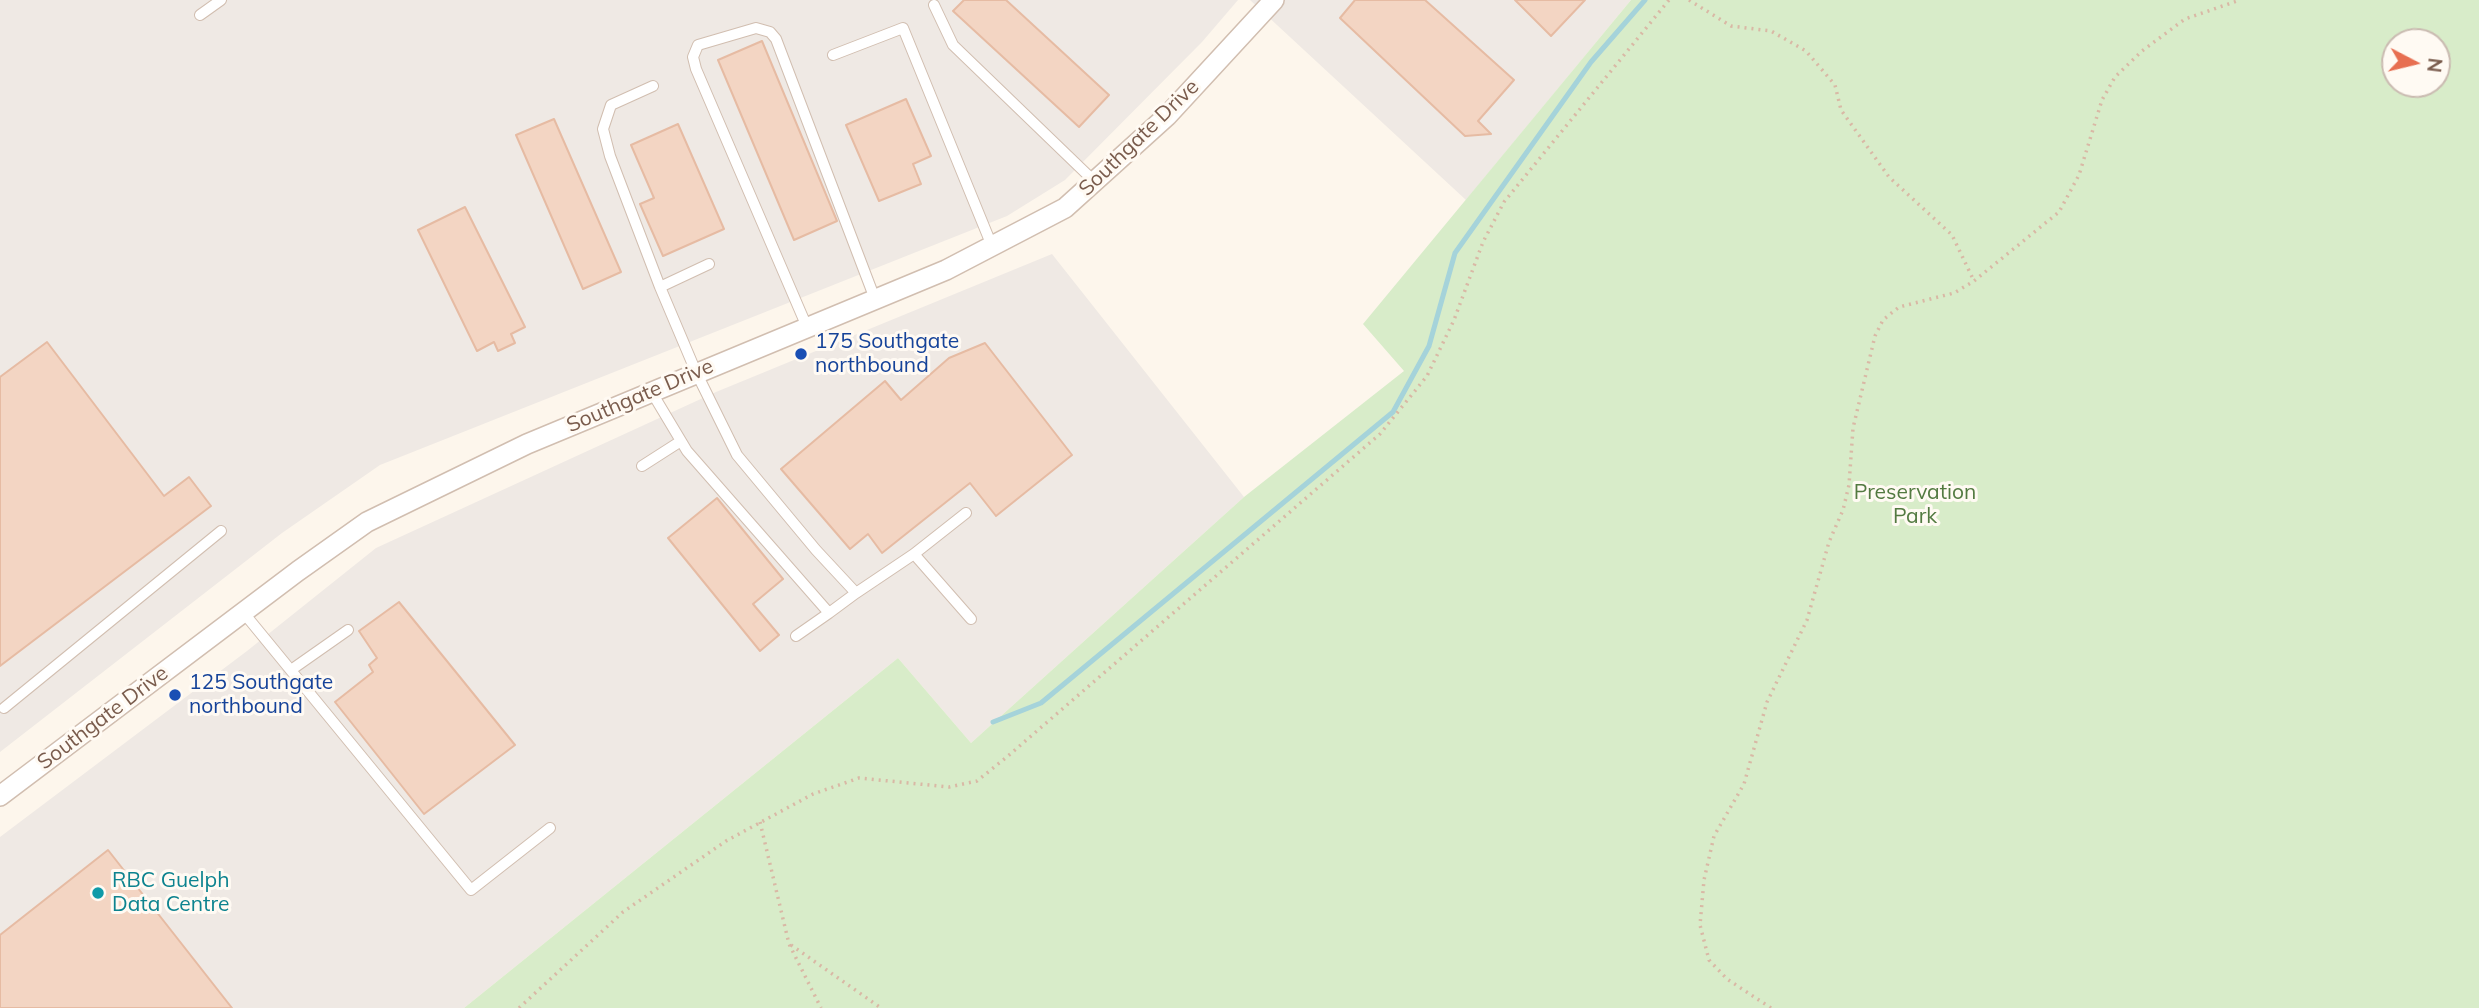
<!DOCTYPE html>
<style>
body{margin:0}
#map{position:relative;width:2479px;height:1008px;overflow:hidden;background:#fdf6ec;font-family:Mulish,sans-serif}
canvas{display:block}
.north{position:absolute;left:2381px;top:28px;width:70px;height:70px;box-sizing:border-box;background:#fffaf3;border:2px solid #cabbb1;border-radius:50%;rotate:97deg;font-size:19px;font-weight:700;line-height:28px;text-align:center;color:#7a5c4d}
.north::after{content:'';display:block;margin:auto;width:24px;height:32px;background:#e76f51;clip-path:polygon(50% 0,100% 100%,50% 72%,0 100%)}
</style>
<div id="map">
<canvas width="2479" height="1008"></canvas>
<div class="north">N</div>
</div>
<script>
const ctx = document.querySelector('canvas').getContext('2d');
ctx.lineJoin = 'round';
function fillPath(path, color) { ctx.fillStyle = color; ctx.fill(path, 'evenodd'); }
function trace(path, color, width, dash) { ctx.strokeStyle = color; ctx.lineWidth = width; ctx.lineCap = dash ? 'butt' : 'round'; ctx.setLineDash(dash || []); ctx.stroke(path); }
function label(font, color, halo, rows, align = 'center') {
  ctx.font = font + ' Mulish,sans-serif'; ctx.lineWidth = 6; ctx.setLineDash([]); ctx.textBaseline = 'middle'; ctx.strokeStyle = halo; ctx.fillStyle = color; for (const [text, x, y, turn = 0] of rows) {
    ctx.save(); ctx.translate(x, y); ctx.rotate((+turn || 0) * Math.PI / 180); ctx.textAlign = isNaN(turn) ? turn : align; if (halo) ctx.strokeText(text, 0, 0); ctx.fillText(text, 0, 0); ctx.restore();
  }
}
fillPath(new Path2D(`
 M0,0H1238L1202,42L1065,180L1007,216L380,465L282,533L0,752Z
 M1250,0H1631L1466,200Z
 M1052,254L1244,497L971,743L898,658L464,1008H0V837L247,651L376,548L716,392Z`), '#efe9e4');
fillPath(new Path2D(`
 M1631,0H2479V1008H464L898,658L971,743L1244,497L1404,371L1363,324ZM2437,42V84H2395V42Z`), '#d8ecc9');
trace(new Path2D(`
 M993,722L1041,703L1393,412L1429,346L1455,253L1591,62L1645,0`), '#a5d3da', 5);
const building = new Path2D(`
 M964,0H1006L1109,95L1079,127L953,11Z
 M1355,0H1425L1514,80L1478,121L1491,134L1465,136L1340,18Z
 M1515,0H1585L1551,36Z
 M762,41L837,221L794,240L718,60Z
 M906,99L931,156L913,164L921,184L879,201L846,125Z
 M554,119L621,272L583,289L516,135Z
 M678,124L724,229L663,256L640,204L654,198L631,145Z
 M465,207L525,327L511,334L515,343L498,351L494,342L477,351L418,230Z
 M47,342L164,496L189,477L211,506L0,666V377Z
 M985,343L1072,455L996,516L970,483L882,553L868,534L850,549L781,469L885,381L901,400L949,358Z
 M717,498L783,579L753,604L779,635L760,651L668,538Z
 M399,602L515,745L424,814L335,702L373,672L369,665L377,658L359,631Z
 M108,850L232,1008H0V935Z`);
fillPath(building, '#f3d5c3');
trace(building, '#e6bba3', 2);
const service = new Path2D(`
 M934,5L953,45L1095,182
 M200,15L221,0
 M833,55L903,28L992,246
 M653,86L611,105L603,129L610,156L660,287L696,372L737,455L816,550L856,593L914,554L966,513
 M660,287L709,264
 M807,327L696,69L693,57L698,45L756,28L770,32L776,39L875,299
 M651,391L687,451L829,613L856,593
 M642,466L681,441
 M914,554L971,619
 M243,612L471,890L550,828
 M796,636L829,613
 M291,670L348,630
 M4,708L221,531`);
const minor = new Path2D(`
 M0,796L298,571L367,522L527,444L946,270L1065,208L1167,116L1274,0`);
trace(service, '#d1beb0', 12);
trace(minor, '#d1beb0', 22);
trace(new Path2D(`
 M1689,0L1731,26L1771,31L1806,51L1835,85L1841,110L1889,177L1952,235L1974,281
 M760,822L789,944L821,1008
 M791,945L881,1008
 M519,1008L623,912L726,841L813,794L859,778L949,787L977,781L1008,756L1380,434L1427,376L1454,320L1483,242L1504,202L1669,0
 M1771,1008L1727,979L1709,960L1700,925L1704,880L1714,836L1744,784L1767,702L1807,620L1829,542L1843,510L1849,485L1853,428L1875,336L1883,320L1899,307L1954,293L1974,281L2059,212L2079,175L2102,100L2115,77L2142,51L2185,19L2240,0`), '#d9b8a5', 3.5, [2, 5]);
trace(service, '#fff', 10);
trace(minor, '#fff', 19);
for (const [x, y, r, color] of [
 [801,354,7,"#1a4fb4"],
 [175,695,7,"#1a4fb4"],
 [98,893,7,"#0f9aa8"]
]) { const dot = new Path2D(); dot.arc(x, y, r, 0, 2 * Math.PI); ctx.fillStyle = color; ctx.fill(dot); trace(dot, '#fffaf3', 2.5); }
label('21px', '#7a5c4d', '#fffaf3', [
 ["Southgate Drive",1139,138,-44],
 ["Southgate Drive",640,396,-23],
 ["Southgate Drive",103,718,-37]
]);
label('21px', '#164399', '#fffaf3', [
 ["175 Southgate",815,342],
 ["northbound",815,366],
 ["125 Southgate",189,683],
 ["northbound",189,707]
], 'left');
label('21px', '#537a41', '#fffaf3', [
 ["Preservation",1915,493],
 ["Park",1915,517]
]);
label('21px', '#0d838f', '#fffaf3', [
 ["RBC Guelph",112,881],
 ["Data Centre",112,905]
], 'left');
</script>
